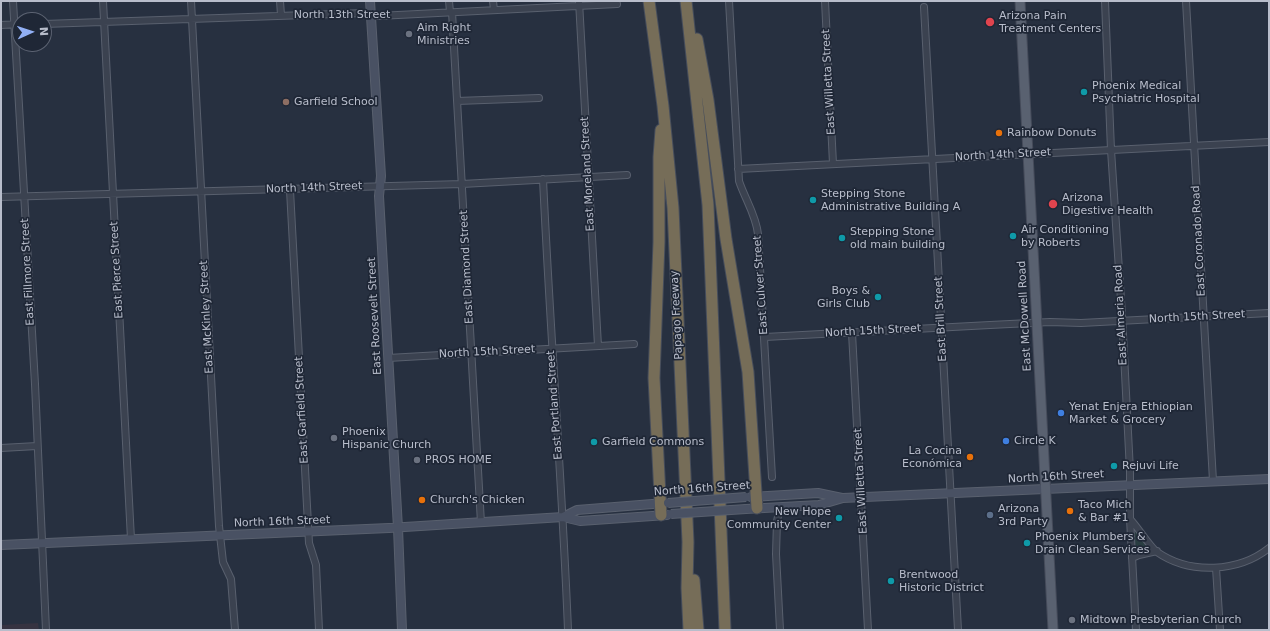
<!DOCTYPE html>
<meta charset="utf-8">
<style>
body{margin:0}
#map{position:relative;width:1270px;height:631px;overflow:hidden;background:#273040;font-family:"DejaVu Sans",sans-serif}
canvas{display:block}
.frame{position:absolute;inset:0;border:2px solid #b8bdcb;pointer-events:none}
.north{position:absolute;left:12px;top:12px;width:40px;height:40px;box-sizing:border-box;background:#1f2736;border:1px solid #5c6372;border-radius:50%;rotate:87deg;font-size:11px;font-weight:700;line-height:16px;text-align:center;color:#b8bdcb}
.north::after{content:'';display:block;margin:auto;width:14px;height:18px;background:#92b0f5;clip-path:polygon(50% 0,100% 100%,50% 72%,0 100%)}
</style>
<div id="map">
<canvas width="1270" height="631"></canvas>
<div class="frame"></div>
<div class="north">N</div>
</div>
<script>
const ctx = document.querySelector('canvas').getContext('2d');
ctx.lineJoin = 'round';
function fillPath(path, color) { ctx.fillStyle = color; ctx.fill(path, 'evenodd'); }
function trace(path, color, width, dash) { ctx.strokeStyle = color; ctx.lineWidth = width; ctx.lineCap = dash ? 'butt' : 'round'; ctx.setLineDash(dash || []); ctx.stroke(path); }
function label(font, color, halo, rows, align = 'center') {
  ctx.font = font + ' "DejaVu Sans",sans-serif'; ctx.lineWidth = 3.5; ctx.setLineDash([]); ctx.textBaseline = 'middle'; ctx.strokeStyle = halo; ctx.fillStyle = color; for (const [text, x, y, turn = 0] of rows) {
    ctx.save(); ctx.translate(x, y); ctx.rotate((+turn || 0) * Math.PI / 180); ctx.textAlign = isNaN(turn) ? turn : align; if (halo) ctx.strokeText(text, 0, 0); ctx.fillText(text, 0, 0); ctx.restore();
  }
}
fillPath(new Path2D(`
 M38,623L39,630H1V625Z`), '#363341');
fillPath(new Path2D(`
 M1134,532H1137L1149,547L1148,549L1140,552L1136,551Z`), '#293d41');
const street = new Path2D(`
 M13,1L35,384L46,630
 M103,1L131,539
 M191,1L219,526L223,562L231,579L235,630
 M280,1L281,15
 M449,1L450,12
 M493,1L494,10
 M579,1L598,346
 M729,1L739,181C745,199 756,215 758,234L772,477
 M825,1L833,164
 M1105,1L1111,150L1122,315L1130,471V519L1136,630
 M1186,1L1213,481
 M924,7L958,630
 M452,12L481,523
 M44,24L365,13L378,16L617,4
 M1,25L20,24
 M457,101L539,98
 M738,169L1269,142
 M543,179C550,330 562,480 568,630
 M290,190L309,543L316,565L319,630
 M1,197L462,184L627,175
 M852,333L868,630
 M765,337L990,325L1050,322L1081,323L1269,313
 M388,358L634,344
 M1,448L37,446
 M1130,519C1137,526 1150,547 1157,552C1190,575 1239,572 1269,548
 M1132,558L1139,555L1157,551
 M1216,568L1220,630
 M780,630L776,554L777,521L779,512L786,507`);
const secondary = new Path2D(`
 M370,1L381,176L379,196L398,528L402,630
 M751,497L818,493L842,498
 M746,509L819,505L843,498L1269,479
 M563,517L577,510L665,503
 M1,545L389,528L563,517L580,521L667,515`);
const primary = new Path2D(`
 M1020,1L1053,630`);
const highway = new Path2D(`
 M649,1L663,106L673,208L688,542L687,588L689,630
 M686,1L708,205L725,630
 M697,39L708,100L726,239L748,372L757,508
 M661,515L654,378L659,242V157L661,130
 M694,580L698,630`);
trace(street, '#59606e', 8);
trace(secondary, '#59606e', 10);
trace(primary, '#454b5a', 11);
trace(highway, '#464d5b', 13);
trace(street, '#3b4250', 6);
trace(secondary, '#495163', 8);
trace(primary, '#596170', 9);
trace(highway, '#766d58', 11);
const secondaryBridge = new Path2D(`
 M668,503L746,497
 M671,514L746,509`);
trace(secondaryBridge, '#59606e', 10, []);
trace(secondaryBridge, '#495163', 8);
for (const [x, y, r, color] of [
 [990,22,5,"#e0444e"],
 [409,34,4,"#6b7280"],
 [1084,92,4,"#0f9aa8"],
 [286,102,4,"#8d6e63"],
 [999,133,4,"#e8710a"],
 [813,200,4,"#0f9aa8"],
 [1053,204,5,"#e0444e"],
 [1013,236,4,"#0f9aa8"],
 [842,238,4,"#0f9aa8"],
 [878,297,4,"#0f9aa8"],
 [1061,413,4,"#3f7fe0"],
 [334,438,4,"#6b7280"],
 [1006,441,4,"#3f7fe0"],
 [594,442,4,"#0f9aa8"],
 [970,457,4,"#e8710a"],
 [417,460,4,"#6b7280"],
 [1114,466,4,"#0f9aa8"],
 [422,500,4,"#e8710a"],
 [1070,511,4,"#e8710a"],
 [990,515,4,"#5c6f8a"],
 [839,518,4,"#0f9aa8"],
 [1027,543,4,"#0f9aa8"],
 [891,581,4,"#0f9aa8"],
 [1072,620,4,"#6b7280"]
]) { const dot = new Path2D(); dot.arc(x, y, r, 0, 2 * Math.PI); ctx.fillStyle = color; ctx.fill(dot); trace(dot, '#1f2736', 1.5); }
label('11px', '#b8bdcb', '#1f2736', [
 ["North 13th Street",342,15],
 ["East Willetta Street",829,82,-93],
 ["North 14th Street",1003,155,-3],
 ["East Moreland Street",588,174,-93],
 ["North 14th Street",314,188,-2],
 ["East Coronado Road",1199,241,-93],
 ["East Diamond Street",467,267,-93],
 ["East Pierce Street",117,270,-93],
 ["East Fillmore Street",28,272,-93],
 ["East Culver Street",761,285,-94],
 ["Papago Freeway",677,315,-93],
 ["East Almeria Road",1121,315,-93],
 ["East Roosevelt Street",375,316,-93],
 ["East McDowell Road",1025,316,-93],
 ["East McKinley Street",207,317,-93],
 ["North 15th Street",1197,317,-3],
 ["East Brill Street",941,319,-93],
 ["North 15th Street",873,331,-3],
 ["North 15th Street",487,352,-3],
 ["East Portland Street",555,405,-94],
 ["East Garfield Street",302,410,-93],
 ["North 16th Street",1056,477,-3],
 ["East Willetta Street",861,481,-93],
 ["North 16th Street",702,489,-4],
 ["North 16th Street",282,522,-2]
]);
label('11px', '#b8bdcb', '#1f2736', [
 ["Arizona Pain",999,16],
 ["Treatment Centers",999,29],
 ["Aim Right",417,28],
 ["Ministries",417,41],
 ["Phoenix Medical",1092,86],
 ["Psychiatric Hospital",1092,99],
 ["Garfield School",294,102],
 ["Rainbow Donuts",1007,133],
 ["Stepping Stone",821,194],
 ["Administrative Building A",821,207],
 ["Arizona",1062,198],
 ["Digestive Health",1062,211],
 ["Air Conditioning",1021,230],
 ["by Roberts",1021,243],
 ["Stepping Stone",850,232],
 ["old main building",850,245],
 ["Boys &",870,291,"right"],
 ["Girls Club",870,304,"right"],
 ["Yenat Enjera Ethiopian",1069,407],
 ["Market & Grocery",1069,420],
 ["Phoenix",342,432],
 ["Hispanic Church",342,445],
 ["Circle K",1014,441],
 ["Garfield Commons",602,442],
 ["La Cocina",962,451,"right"],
 ["Económica",962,464,"right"],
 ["PROS HOME",425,460],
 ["Rejuvi Life",1122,466],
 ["Church's Chicken",430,500],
 ["Taco Mich",1078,505],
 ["& Bar #1",1078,518],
 ["Arizona",998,509],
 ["3rd Party",998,522],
 ["New Hope",831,512,"right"],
 ["Community Center",831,525,"right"],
 ["Phoenix Plumbers &",1035,537],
 ["Drain Clean Services",1035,550],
 ["Brentwood",899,575],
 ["Historic District",899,588],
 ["Midtown Presbyterian Church",1080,620]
], 'left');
</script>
